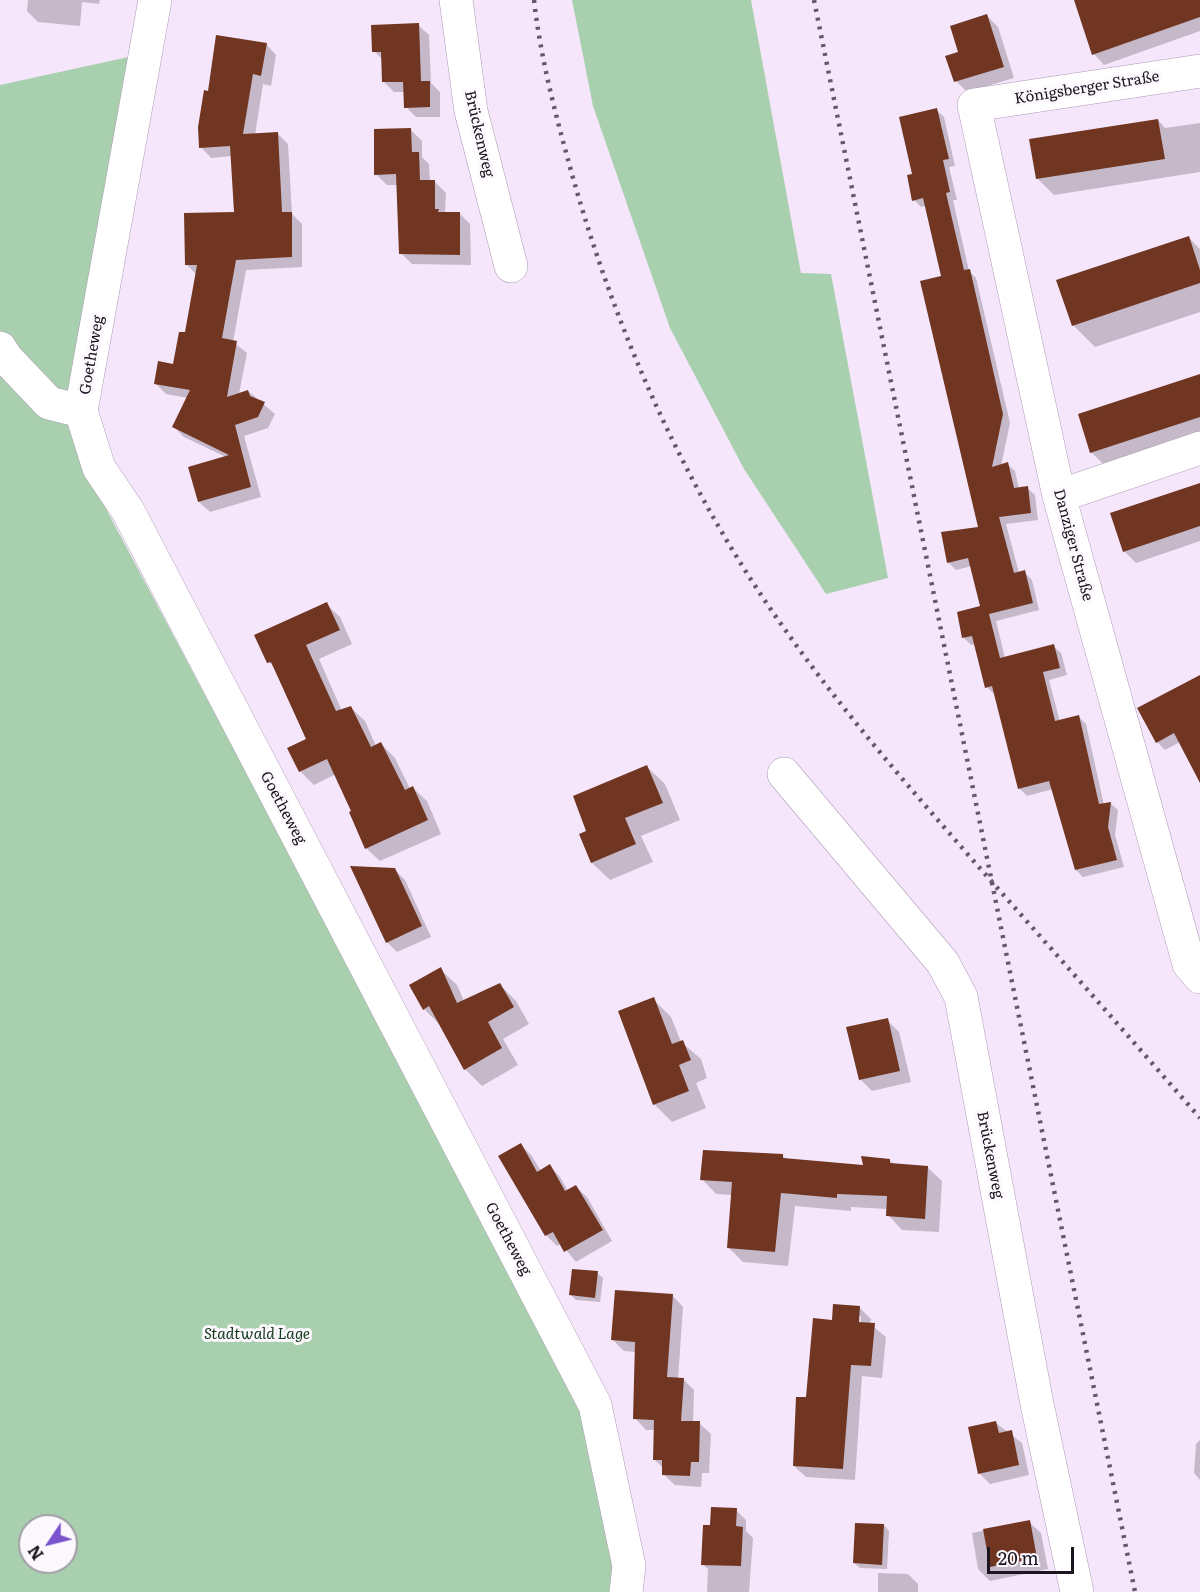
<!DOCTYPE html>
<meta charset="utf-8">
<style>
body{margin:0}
#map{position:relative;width:1200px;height:1592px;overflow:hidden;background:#f6e6fc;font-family:Literata,serif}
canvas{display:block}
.north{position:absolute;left:18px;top:1514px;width:60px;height:60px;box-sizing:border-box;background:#fcf8fe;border:2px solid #a29da5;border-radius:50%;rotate:235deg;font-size:16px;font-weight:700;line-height:24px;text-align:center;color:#1c151f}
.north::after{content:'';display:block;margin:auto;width:21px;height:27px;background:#7a54cd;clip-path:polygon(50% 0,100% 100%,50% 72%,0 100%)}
.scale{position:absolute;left:987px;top:1547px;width:87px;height:27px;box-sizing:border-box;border:3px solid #1c151f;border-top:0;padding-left:8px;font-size:18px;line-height:21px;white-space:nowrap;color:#1c151f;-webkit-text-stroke:4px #fcf8fe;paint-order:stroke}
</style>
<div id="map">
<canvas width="1200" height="1592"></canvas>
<div class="north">N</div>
<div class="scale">20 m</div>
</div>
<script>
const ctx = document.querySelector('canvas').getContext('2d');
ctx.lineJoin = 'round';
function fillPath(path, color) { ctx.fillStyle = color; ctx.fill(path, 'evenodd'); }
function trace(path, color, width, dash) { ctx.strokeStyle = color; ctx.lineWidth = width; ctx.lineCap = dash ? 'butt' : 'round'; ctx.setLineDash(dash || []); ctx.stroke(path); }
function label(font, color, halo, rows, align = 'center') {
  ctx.font = font + ' Literata,serif'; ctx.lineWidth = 6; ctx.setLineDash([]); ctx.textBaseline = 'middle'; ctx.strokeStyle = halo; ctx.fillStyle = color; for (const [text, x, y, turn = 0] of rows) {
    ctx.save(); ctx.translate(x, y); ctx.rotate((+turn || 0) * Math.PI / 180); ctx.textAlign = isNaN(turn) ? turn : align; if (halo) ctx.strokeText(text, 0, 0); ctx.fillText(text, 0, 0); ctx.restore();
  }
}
fillPath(new Path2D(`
 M572,0H751L801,273L831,274L888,578L826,594L744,469L670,328L593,106Z
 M133,56L68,425L106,509L580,1399L621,1576L615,1592H0V85ZM30,1526H66V1562H30Z`), '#a9d0ae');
fillPath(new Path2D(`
 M28,0H100L99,4L82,2L80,26L38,22L27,11Z
 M1075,0H1200V31L1104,65L1094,54Z
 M987,16L998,27L1014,78L967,92L956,81L947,57L960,53Z
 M418,25L429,35L431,83L440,92V117H416L406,107L405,92H394L384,82L383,60L374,51Z
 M266,44L276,55L271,86L263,84L255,135L277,133L288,144L292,214L302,224V267L246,270L233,342L247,353L239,394L248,391L275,414L268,428L244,436L261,497L210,512L199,502L226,457L184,437L174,427L188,398L166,394L156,384L174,365L186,334L197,275L187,265L235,213L232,156L211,158L201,147L209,93Z
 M936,110L944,117L955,166L949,167L957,200H953L969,271L976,278L1010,423L1001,466L1007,464L1015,471L1019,489L1027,488L1035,495L1038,520L1006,524L1019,573L1024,572L1032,580L1039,610L996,621L1005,658L1053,646L1061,653L1067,675L1049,680L1060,722L1079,717L1086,724L1104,805L1110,803L1118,810L1115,835L1124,867L1083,877L1076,870L1053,789L1027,796L1019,788L994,694L987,687L975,644L971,645L964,638L958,613L982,607L972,566L956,570L948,562L980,528L942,277L926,206L921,207L914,200V175Z
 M1158,120L1165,128L1200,123V172L1054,195L1037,178Z
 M411,130L422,141V157L429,164L430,182H435L446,193L445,213H459L470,224L471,265L412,264L401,253L398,185H387L376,174Z
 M1188,237L1200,249V312L1095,347L1073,325Z
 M1200,375V459L1124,484L1091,452Z
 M1200,485V541L1136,563L1124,551Z
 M326,604L340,617L352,644L319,659L342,711L351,708L365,721L376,746L381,744L395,758L410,789L413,788L427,801L441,834L380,861L366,848L336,774L314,785L300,771L308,740L277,670L269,662Z
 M1200,676V780L1180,742L1165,750L1157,742Z
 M647,767L665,784L680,820L641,836L653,862L610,880L592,863L581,835L588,832Z
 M394,869L405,880L431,937L397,952L387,942Z
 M440,969L457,985L464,1001L500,985L516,1001L529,1024L503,1039L518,1065L482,1086L465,1069L441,1026L424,1009Z
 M653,999L671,1017L681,1042L701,1059L707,1078L696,1083L706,1108L672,1122L654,1104Z
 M887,1020L899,1032L911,1082L872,1091L860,1079Z
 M521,1145L531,1155L541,1171L550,1166L560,1177L568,1191L576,1187L587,1197L612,1241L576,1262L561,1244L557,1246L546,1235L501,1156Z
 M782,1155L786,1159L864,1167L889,1160L894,1164L927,1167L942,1181L939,1232L902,1230L888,1215V1209L851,1207V1211L795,1206L788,1266L743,1262L728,1247L732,1195L716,1194L702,1179Z
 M597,1273L603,1278L600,1302L576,1300L571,1295Z
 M672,1295L683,1307L678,1379H683L694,1390L693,1423H699L711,1434L709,1473H702L701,1487L675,1485L663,1474V1468L655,1460V1430H646L635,1418L636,1352L624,1351L613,1340Z
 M859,1307L871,1319L870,1324L886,1337L882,1378L862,1376L855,1480L806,1477L794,1466L808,1399L833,1322ZM857,1316H861L860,1329Z
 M996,1423L1022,1443L1029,1475L990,1484L979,1473Z
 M1200,1440V1490V1480L1194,1473L1196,1444Z
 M736,1510L746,1520V1531L753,1538L749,1592H707L708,1569L702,1564L711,1527Z
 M1029,1522L1041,1533L1048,1569L990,1581L978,1569L972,1533Z
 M884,1525L889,1531L887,1569L860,1568L854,1563Z
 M878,1573L908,1574L918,1584V1592H878Z`), '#0003');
fillPath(new Path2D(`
 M1074,0H1200V17L1092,55Z
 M987,14L1004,67L954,82L945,56L958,52L950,26Z
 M419,23L421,81H430V107L404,108L403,82H382L381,52H372L371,25Z
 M216,35L267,43L261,76L253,74L243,134L278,132L282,212H292V257L236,260L222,338L237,341L227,397L248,390L250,396L265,402L258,417L235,425L251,487L198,502L188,467L229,455L172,427L190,390L154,384L158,361L173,364L179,332H185L197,265H185L184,213L234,212L230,146L199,148L198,127L204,90L208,91Z
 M937,108L949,159L943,160L950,192L946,193L964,270L970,269L1003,414L992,467L1008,462L1014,488L1028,486L1031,513L999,517L1014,573L1025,570L1033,603L989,614L1000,658L1054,644L1060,668L1043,672L1055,721L1079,715L1099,804L1111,802L1108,827L1117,860L1075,870L1049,781L1018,789L992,686L985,688L972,636L962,638L957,612L980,606L968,558L947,563L941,532L978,527L920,281L941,276L923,198L912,201L907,175L912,174L899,117Z
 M1158,119L1165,159L1036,179L1029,139Z
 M411,128L412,152H419L420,180H435V209H439L438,212H460V255L399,254L396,174L374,175V129Z
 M1189,236L1200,270V283L1072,326L1056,280Z
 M1200,374V417L1090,453L1078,414Z
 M1200,483V526L1123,552L1110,513Z
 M327,602L340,630L306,645L336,711L351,706L371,747L381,742L405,790L413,786L428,820L365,849L349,812L351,811L327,759L299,772L287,748L306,739L271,662L267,663L254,635Z
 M1200,675V783L1174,733L1156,743L1137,708Z
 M647,765L663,803L625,818L636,844L591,863L579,834L586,831L573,796Z
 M350,866L395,868L422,926L386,943Z
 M441,967L457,1003L500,983L514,1007L488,1022L502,1048L464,1070L429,1006L423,1010L409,985Z
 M654,997L672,1044L683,1040L691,1060L679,1065L689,1091L653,1105L618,1011Z
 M888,1018L900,1071L859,1080L846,1027Z
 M521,1143L537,1172L550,1164L565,1191L576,1185L603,1230L564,1252L553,1232L545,1236L498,1156Z
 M703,1150L783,1154V1158L863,1165L861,1156L890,1159V1163L928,1166L925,1219L886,1216L887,1196L837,1194V1198L781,1193L775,1252L727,1248L732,1182L700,1180Z
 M572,1269L598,1271L595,1298L569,1295Z
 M615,1290L673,1294L667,1377L684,1378L681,1421H700L699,1462H691L690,1476L662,1475V1460H653L654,1420L633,1419L635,1342L611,1340Z
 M833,1304L860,1306L859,1322L875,1323L871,1366L851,1365L843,1469L793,1466L796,1397H806L813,1318L832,1320Z
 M996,1421L999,1433L1012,1430L1019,1465L978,1474L968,1427Z
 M711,1507L737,1508L736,1526L743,1527L741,1566L701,1565L703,1525H710Z
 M1030,1520L1037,1558L990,1567L983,1529Z
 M855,1523L884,1524L882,1565L853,1563Z`), '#703621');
const minor = new Path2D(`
 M155,0L81,411L99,468L128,511L595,1405L629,1566L626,1592
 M456,0L471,111L511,266
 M1200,71L974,105L1059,496L1189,964L1200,977
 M0,348L7,359L49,403L81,411
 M1059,496L1200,448
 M784,774L943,963L961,997L1037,1404L1077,1592`);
trace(minor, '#ac99b3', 34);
trace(minor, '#fff', 33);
trace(new Path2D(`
 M534,0C540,53 553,105 567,156C612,324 684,489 786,631C849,720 921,801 993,883C1062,961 1131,1039 1200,1118
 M814,0L1135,1592`), '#635967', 4.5, [3, 6]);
label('15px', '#1c151f', '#fcf8fe', [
 ["Königsberger Straße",1087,88,-9],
 ["Brückenweg",479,134,77],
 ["Goetheweg",92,355,-80],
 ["Danziger Straße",1073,545,75],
 ["Goetheweg",283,808,62],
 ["Brückenweg",990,1155,79],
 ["Goetheweg",508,1239,62]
]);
label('italic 15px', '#103819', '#fcf8fe', [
 ["Stadtwald Lage",257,1335]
]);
</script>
